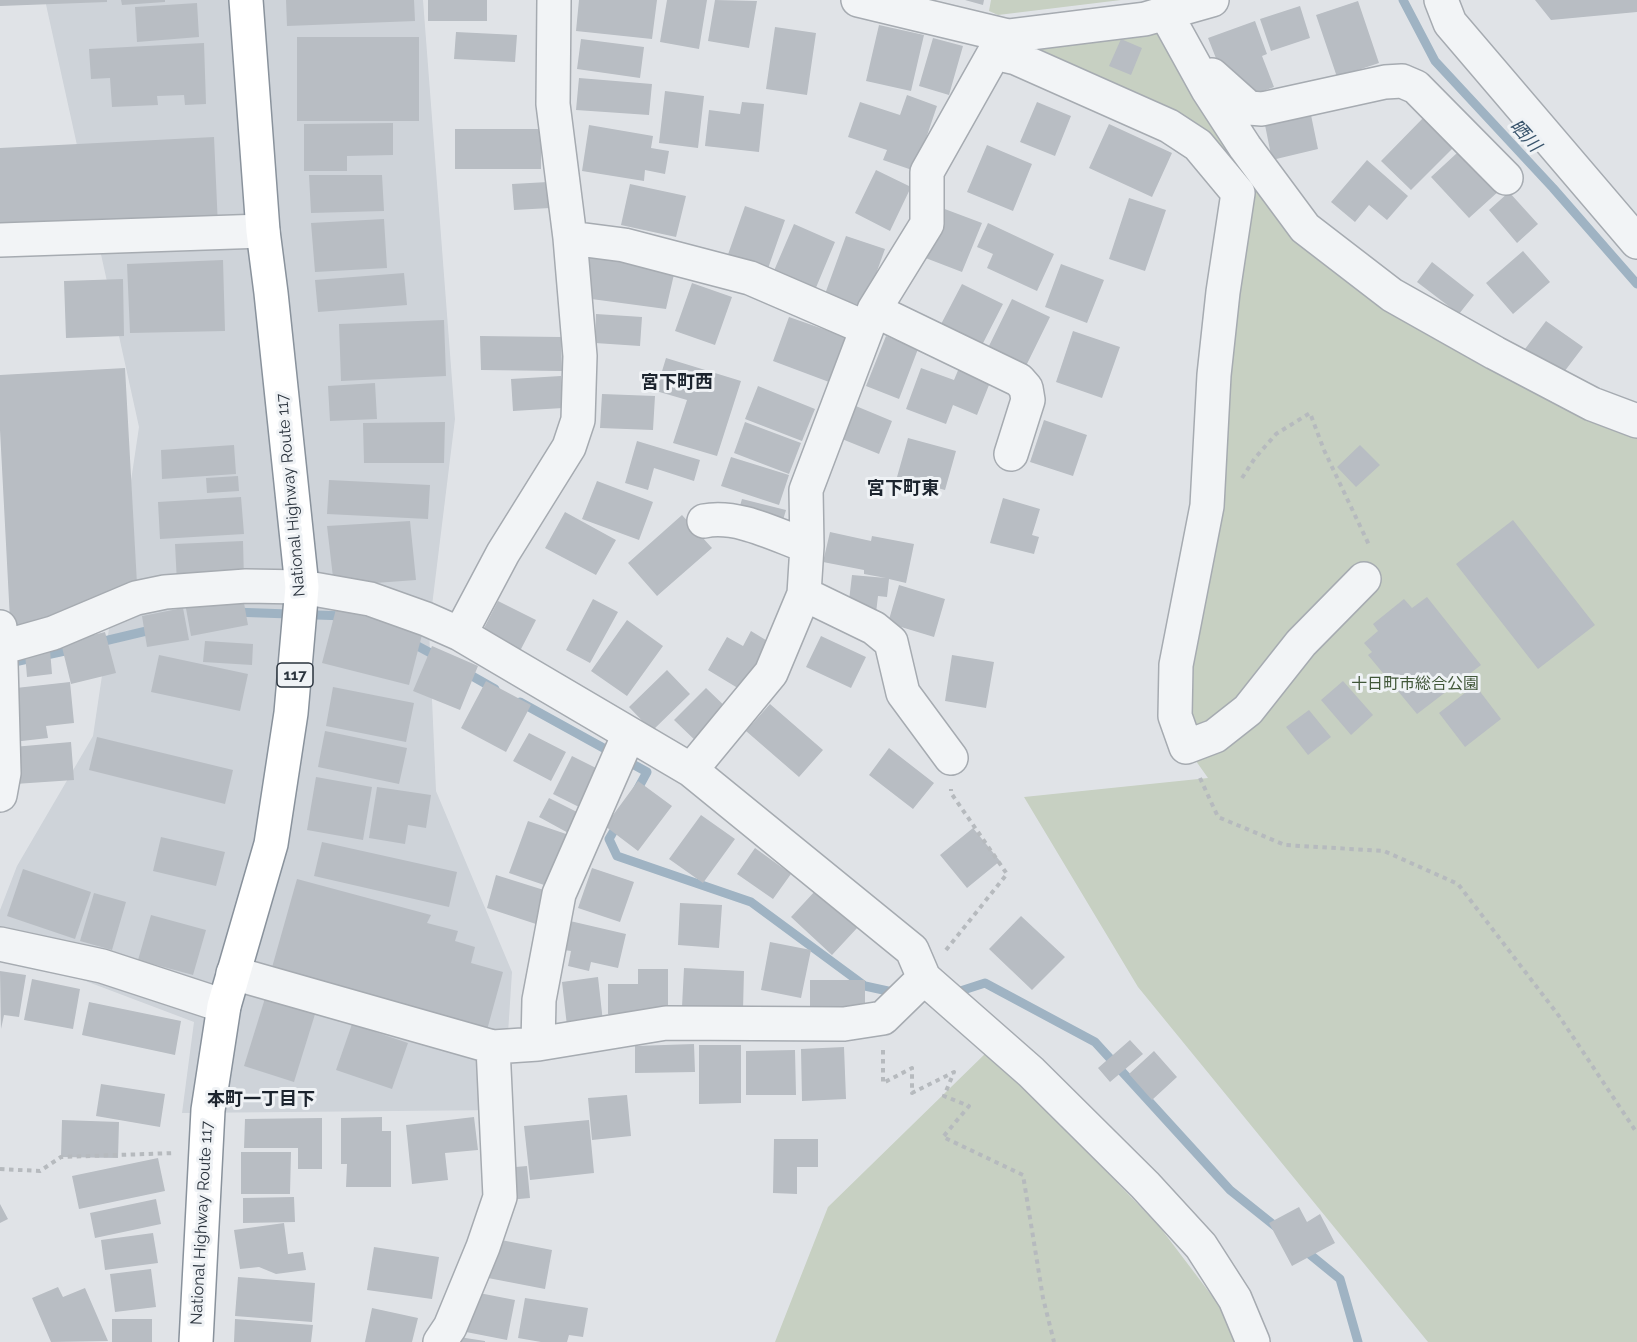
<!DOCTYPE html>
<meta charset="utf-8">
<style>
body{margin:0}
canvas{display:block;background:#e0e3e7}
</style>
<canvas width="1637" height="1342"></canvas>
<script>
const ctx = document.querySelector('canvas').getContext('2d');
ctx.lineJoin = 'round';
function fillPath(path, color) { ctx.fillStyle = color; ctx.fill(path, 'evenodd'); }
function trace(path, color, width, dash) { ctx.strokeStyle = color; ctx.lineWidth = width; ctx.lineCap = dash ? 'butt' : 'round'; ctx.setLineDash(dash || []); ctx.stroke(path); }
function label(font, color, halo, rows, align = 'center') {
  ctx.font = font + ' Raleway,"Noto Sans JP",sans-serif'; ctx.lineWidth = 6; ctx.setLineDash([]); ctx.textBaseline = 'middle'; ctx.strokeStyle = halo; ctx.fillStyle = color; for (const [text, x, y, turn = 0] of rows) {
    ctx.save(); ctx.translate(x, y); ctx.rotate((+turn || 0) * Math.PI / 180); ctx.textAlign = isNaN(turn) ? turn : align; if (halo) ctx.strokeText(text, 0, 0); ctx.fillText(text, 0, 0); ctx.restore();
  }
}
fillPath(new Path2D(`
 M45,0H423L455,419L429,630L436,791L512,972L503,1110L182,1113L194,1022L67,974L0,960V910L17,866L93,736L139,427Z`), '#ced3d9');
fillPath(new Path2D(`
 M991,0H1121L998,15L989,11Z
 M1145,19L1208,90L1305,228L1637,421V1342H1428L1138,987L1024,797L1208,778L1186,747L1238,194L1008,36Z
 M989,1050L1159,1226L1247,1342H775L828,1207Z`), '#c7d0c2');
trace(new Path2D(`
 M1403,0L1435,61L1553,188L1637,284
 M233,612L345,616
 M410,642L440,658
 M96,643L155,629
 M5,664L74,649
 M465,672L495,689
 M520,702L647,772L635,794
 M619,822L609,839L617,856L751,902L865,986L897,993
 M951,994L985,983L1095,1042L1230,1190L1280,1230
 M1302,1248L1340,1279L1358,1342`), '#9fb3c3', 9);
fillPath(new Path2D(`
 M0,0H107V2L0,6Z
 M121,0H165V2L122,5Z
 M286,0H414L415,21L287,26Z
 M428,0H487V21H428Z
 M579,0H657L652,39L576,31Z
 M667,0H707L699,49L660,42Z
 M715,0L757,1L749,48L708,41Z
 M965,0H984L983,5Z
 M1535,0H1637V12L1551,20Z
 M1358,1L1379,63L1337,77L1316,15Z
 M197,3L199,37L137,42L135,7Z
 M1300,6L1310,38L1271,51L1260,19Z
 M1255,21L1267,54L1262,56L1274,87L1247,97L1221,71L1208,38Z
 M879,25L924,35L911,91L866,81Z
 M775,27L816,33L807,95L766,89Z
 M456,32L517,35L515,62L454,59Z
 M297,37H419V121H297Z
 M933,38L963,46L949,95L919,86Z
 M581,39L644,47L640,78L577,69Z
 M1121,39L1142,48L1131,75L1109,66Z
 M204,43L206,104L185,105L184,95L157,96L158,105L112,107L110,78L91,79L89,49Z
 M579,78L652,84L649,115L576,110Z
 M665,91L704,96L698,148L659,143Z
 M907,95L937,106L915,171L883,160L887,150L848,137L860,102L900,115Z
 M742,102L764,104L759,152L705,146L709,110L740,114Z
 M1037,102L1071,116L1055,156L1020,142Z
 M1311,115L1318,149L1272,160L1265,125Z
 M1425,116L1455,146L1411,190L1381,161Z
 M393,123V155L347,156V171H304V124Z
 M1109,124L1172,153L1152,197L1089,168Z
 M589,125L653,136L651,148L669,151L665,174L645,170L644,181L582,171Z
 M455,129H541V169H455Z
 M214,137L218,227L0,239V148Z
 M987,145L1032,164L1013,211L967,192Z
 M1457,153L1462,158L1467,154L1500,190L1469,218L1431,177Z
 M1367,160L1408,196L1387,220L1369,205L1355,222L1331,202Z
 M876,170L911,187L890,231L855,213Z
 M309,175H382L384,211L311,213Z
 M548,182L550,208L514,210L512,184Z
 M630,184L686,196L676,237L621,225Z
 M1509,192L1538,224L1517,243L1489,210Z
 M1129,198L1166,210L1145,271L1109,259Z
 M745,206L785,220L765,277L725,263Z
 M942,208L982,223L962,272L923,257Z
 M384,219L387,268L315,272L311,223Z
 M988,223L1054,254L1037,291L987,268L993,254L977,247Z
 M794,224L835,242L815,290L773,273Z
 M846,236L885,249L864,307L825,294Z
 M1523,251L1550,282L1513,314L1486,283Z
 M587,254L675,270L666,309L584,298Z
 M223,260L225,331L130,333L127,264Z
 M1432,262L1474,295L1459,314L1417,282Z
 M1061,264L1104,280L1087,323L1045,307Z
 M404,273L407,305L318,312L315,280Z
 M123,279L124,336L66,338L64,281Z
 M692,283L732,297L715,345L675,331Z
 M962,284L1003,304L980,349L939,328Z
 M1012,299L1050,317L1025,368L987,350Z
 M596,314L642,317L640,346L595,343Z
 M789,317L846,337L829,382L773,361Z
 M444,320L446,376L341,381L339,324Z
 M1546,321L1583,347L1561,376L1525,349Z
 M1073,331L1120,347L1102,398L1056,382Z
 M480,336L561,337L562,371L481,370Z
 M886,336L918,349L899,399L866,386Z
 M666,358L741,381L717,456L673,443L687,400L656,391Z
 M125,368L137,584L11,639L0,430V375Z
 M921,368L954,380L959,368L991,380L977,415L953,405L946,424L906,409Z
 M561,376L563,408L513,411L511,379Z
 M375,383L377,419L330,421L328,386Z
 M758,386L815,409L802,441L745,419Z
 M602,394L655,396L653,430L600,428Z
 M851,404L892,421L879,454L837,437Z
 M1044,420L1087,435L1073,476L1030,462Z
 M445,422L444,463H364L363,423Z
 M745,422L801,443L789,474L734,453Z
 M908,438L956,451L945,490L897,477Z
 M637,441L700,460L694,481L654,468L648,490L625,483Z
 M234,445L236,474L162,479L161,450Z
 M1360,445L1380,465L1356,487L1337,467Z
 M731,457L789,475L779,505L721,486Z
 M238,476L239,491L207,493L206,478Z
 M329,480L430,485L428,519L327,514Z
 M597,481L653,502L639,540L582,519Z
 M241,497L244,534L160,539L158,502Z
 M1003,498L1040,509L1032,535L1039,537L1034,554L990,543Z
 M742,499L786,510L781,527L737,516Z
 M565,512L616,540L596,575L545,548Z
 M682,515L712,548L657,596L628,563Z
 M1513,520L1595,625L1538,669L1456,564Z
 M410,521L416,580L334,586L327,526Z
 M830,532L871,541L872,536L914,544L906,583L889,579L887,597L878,596L876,613L848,609L852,575L886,578L864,574V570L823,562Z
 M243,541L244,580L177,583L175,544Z
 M899,585L945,599L934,637L888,623Z
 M242,592L248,625L191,636L185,603Z
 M1427,597L1481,665L1417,714L1368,655L1372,652L1364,643L1378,631L1373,624L1404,599L1412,608Z
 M593,599L618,612L590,663L566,650Z
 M498,601L536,620L520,651L482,632Z
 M183,608L189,640L147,647L142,616Z
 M336,609L423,631L409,685L322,663Z
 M627,620L663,646L627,696L591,671Z
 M751,631L769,642L741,690L708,670L727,637L743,646Z
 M105,632L116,673L71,684L61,643Z
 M821,636L866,657L851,688L806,667Z
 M205,641L253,644L252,665L203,662Z
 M432,646L478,666L460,710L413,691Z
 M50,650L52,674L27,677L25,653Z
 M159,655L248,674L240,711L151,692Z
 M952,655L994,662L986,708L945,701Z
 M667,670L690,694L652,731L629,707Z
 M486,681L531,705L506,752L461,728Z
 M1343,681L1373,715L1351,735L1321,700Z
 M70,682L74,723L46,726L48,738L13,742L7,689Z
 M1475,685L1501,719L1465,747L1439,713Z
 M333,687L414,703L406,742L326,726Z
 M706,688L731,712L699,744L674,720Z
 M770,704L823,750L799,777L746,731Z
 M1309,710L1331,737L1308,755L1286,727Z
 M325,731L407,748L399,784L318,767Z
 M529,733L566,752L551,781L513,761Z
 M97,737L233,770L225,804L89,770Z
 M71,742L74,780L15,784L13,747Z
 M889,748L934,783L913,809L869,775Z
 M572,756L606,773L587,811L553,794Z
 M316,777L372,787L363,840L307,830Z
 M638,781L672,806L638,851L605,826Z
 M377,787L431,795L426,828L408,825L405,844L369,838Z
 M549,798L583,815L572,835L539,817Z
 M701,815L735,839L703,883L669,859Z
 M528,821L569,835L550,887L509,873Z
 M973,828L1000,861L967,888L940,855Z
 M161,837L225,852L216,886L153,871Z
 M322,842L457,872L449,907L314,876Z
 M755,848L791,874L773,899L737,874Z
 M592,868L634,882L620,922L578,908Z
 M23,869L91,892L75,939L7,916Z
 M496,875L547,891L536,924L487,908Z
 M297,879L431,915L427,923L458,931L455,941L475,947L471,963L503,972L487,1030L271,971Z
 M816,890L858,927L832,955L791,917Z
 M94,893L126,902L112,950L80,941Z
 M680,903L722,905L719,948L678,945Z
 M151,915L206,930L193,975L138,960Z
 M1021,916L1065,957L1032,990L989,949Z
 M570,921L626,934L618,968L591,962L589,971L568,966L571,951L564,950Z
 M770,942L811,950L801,998L761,990Z
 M684,968L744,971L743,1010L682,1007Z
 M638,969H668V1014H608V984H638Z
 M0,971L26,975L19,1017L4,1015L1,1029Z
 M598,977L603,1022L567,1026L562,982Z
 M32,979L80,989L73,1029L24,1020Z
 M810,980H865V1015H810Z
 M266,995L316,1011L294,1082L244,1066Z
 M89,1002L181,1021L175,1055L82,1035Z
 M352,1024L408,1043L392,1089L336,1070Z
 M1130,1040L1143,1054L1110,1082L1098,1068Z
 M694,1044L695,1072L635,1073V1046Z
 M699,1045H741V1103L699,1104Z
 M844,1047L846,1099L802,1101L801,1049Z
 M795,1050L796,1095H746V1051Z
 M1154,1051L1177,1077L1152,1100L1129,1074Z
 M101,1084L165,1094L160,1127L96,1116Z
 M627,1095L631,1136L592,1140L588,1098Z
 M382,1117V1131H391V1187H346L347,1164H341V1118Z
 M474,1117L478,1150L445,1153L448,1180L412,1184L406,1125Z
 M322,1118V1169H298V1148H244L245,1119Z
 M62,1120L119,1122L118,1158L61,1157Z
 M589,1120L594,1173L530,1180L524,1126Z
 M774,1139H818V1167H797V1194L773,1193Z
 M241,1152H291L290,1194H241Z
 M158,1158L165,1191L79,1209L72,1176Z
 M527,1166L530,1198L508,1200L504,1168Z
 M294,1197L295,1222L243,1223V1198Z
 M156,1199L161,1224L95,1238L90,1213Z
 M0,1204L8,1219L0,1223Z
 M1299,1207L1307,1222L1320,1214L1335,1243L1292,1266L1269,1223Z
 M284,1223L288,1254L303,1252L306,1270L276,1274L259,1267L240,1269L234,1230Z
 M153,1233L158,1263L105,1270L101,1240Z
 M496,1239L552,1250L545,1289L488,1278Z
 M374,1247L439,1257L432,1299L367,1290Z
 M151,1269L156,1307L115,1312L110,1274Z
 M238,1277L315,1283L312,1322L235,1316Z
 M58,1287L63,1297L85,1288L108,1341L51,1342L32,1298Z
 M474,1292L515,1300L507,1340L466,1332Z
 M525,1298L588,1308L583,1337L569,1335L567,1342H541L518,1338Z
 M372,1308L418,1318L412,1342H365Z
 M112,1319H152V1342H112Z
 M235,1319L313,1325L311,1342H234Z
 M459,1337L485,1341V1342H458Z`), '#b8bdc3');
const minor = new Path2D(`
 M858,0L1008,36L1145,19L1212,0
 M1441,0L1450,23L1637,242
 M1166,14L1208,90L1245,147L1305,228L1392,295L1495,353L1592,404L1637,421
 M994,53L1016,58L1169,126L1198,145L1238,193L1223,292L1214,375L1207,506L1176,665L1175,716L1186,747L1215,736L1248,710L1301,643L1364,579
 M1212,75L1249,108L1262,109L1385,82L1402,81L1416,87L1506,178
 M570,238L624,245L750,278L866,328
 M0,240L263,231
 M874,310L1019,380L1026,388L1028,400L1011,454
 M704,521C737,514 776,535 807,546
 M804,594L874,628L891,642L903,693L951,758
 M460,634L503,553L569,447L578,420L580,356L570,238L553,104L554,0
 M0,648L53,633L136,598L165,592L246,586L302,587L370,599L426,619L460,634L691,770L912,950L924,978L1031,1072L1145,1185L1201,1246L1235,1299L1253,1342
 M691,770L771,673L804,594L807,546L806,490L874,310L927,224V172L994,53L1007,37
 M0,795L4,773L0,627
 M0,944L102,966L224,1006
 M233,973L493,1047L538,1044L666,1023L844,1024L883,1018L924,978
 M538,1044L539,1000L559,894L629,734
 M440,1342L450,1327L483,1247L500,1197L493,1047`);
const highway = new Path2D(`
 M196,1342L208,1110L224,1006L271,844L291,713L302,587L271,293L263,231L246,0`);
trace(minor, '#a6abb1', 36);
trace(highway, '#89929c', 36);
trace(new Path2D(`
 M1242,478L1255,458L1276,434L1310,413L1324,450L1370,547
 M1200,778L1218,817L1285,845L1384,851L1458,884L1559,1016L1637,1133
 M946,950L1007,874L951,793V789
 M883,1050V1083L912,1068V1093L954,1072L944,1096L969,1106L943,1137L1023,1175L1043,1298L1054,1342
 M0,1169L40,1171L61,1157L175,1153`), '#b6babe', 4, [4.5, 4.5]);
trace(minor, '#f2f4f6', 33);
trace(highway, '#fff', 33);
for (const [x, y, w] of [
 [295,675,36]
]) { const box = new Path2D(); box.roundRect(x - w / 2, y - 12, w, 24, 4.5); ctx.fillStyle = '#eff2f5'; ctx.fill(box); trace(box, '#2a333d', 1.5); }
label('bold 15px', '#2a333d', null, [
 ["117",295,675]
]);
label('16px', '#2a333d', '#eff2f5', [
 ["National Highway Route 117",291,495,-95],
 ["National Highway Route 117",202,1223,-87]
]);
label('16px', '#415739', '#eff2f5', [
 ["十日町市総合公園",1415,684]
]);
label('italic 18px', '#39546c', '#eff2f5', [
 ["晒川",1525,136,48]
]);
label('bold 18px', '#1c242e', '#eff2f5', [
 ["宮下町西",677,383],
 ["宮下町東",903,489],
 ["本町一丁目下",261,1100]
]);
</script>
